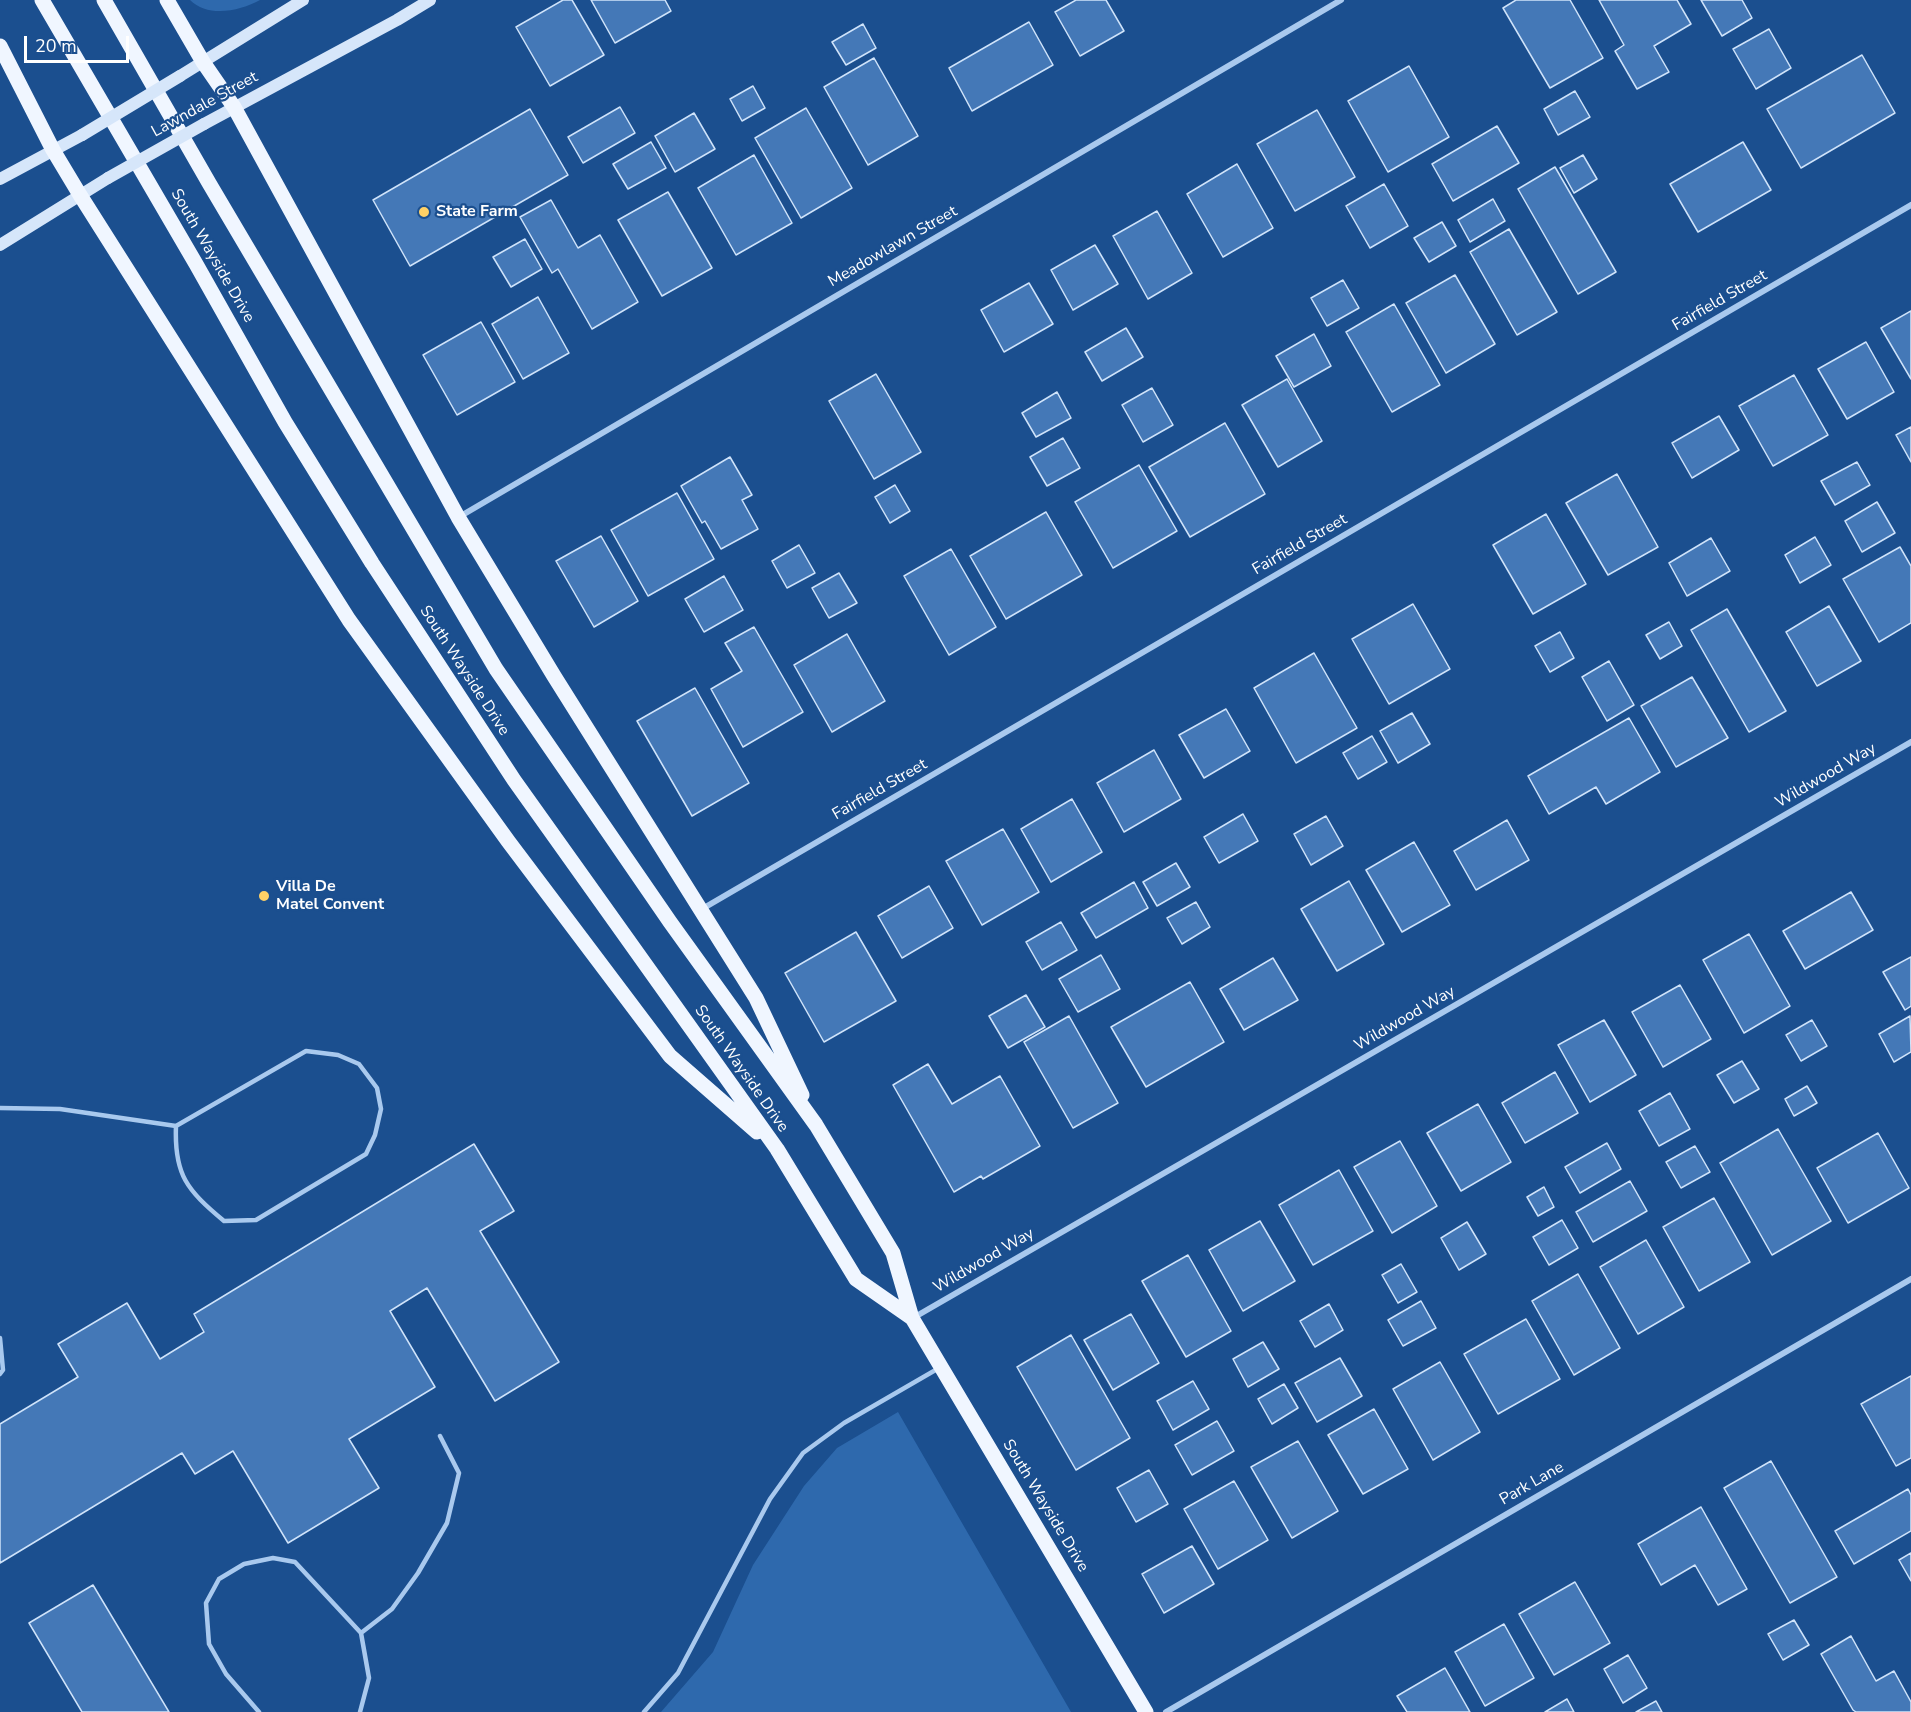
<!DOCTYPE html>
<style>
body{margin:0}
#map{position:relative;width:1911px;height:1712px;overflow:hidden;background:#1b4f8f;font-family:"Nunito Sans",sans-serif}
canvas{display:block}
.scale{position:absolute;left:24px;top:36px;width:105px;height:27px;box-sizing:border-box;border:3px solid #fff;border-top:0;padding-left:8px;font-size:18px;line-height:21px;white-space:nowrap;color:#fff;-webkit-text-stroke:4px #1b4f8f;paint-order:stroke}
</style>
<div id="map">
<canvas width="1911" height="1712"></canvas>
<div class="scale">20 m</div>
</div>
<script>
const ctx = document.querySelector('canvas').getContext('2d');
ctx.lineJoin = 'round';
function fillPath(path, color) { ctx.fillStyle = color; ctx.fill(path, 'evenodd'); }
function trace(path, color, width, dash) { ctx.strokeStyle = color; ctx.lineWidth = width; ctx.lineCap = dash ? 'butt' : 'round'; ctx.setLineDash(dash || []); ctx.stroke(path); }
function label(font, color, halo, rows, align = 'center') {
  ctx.font = font + ' "Nunito Sans",sans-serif'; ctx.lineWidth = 4.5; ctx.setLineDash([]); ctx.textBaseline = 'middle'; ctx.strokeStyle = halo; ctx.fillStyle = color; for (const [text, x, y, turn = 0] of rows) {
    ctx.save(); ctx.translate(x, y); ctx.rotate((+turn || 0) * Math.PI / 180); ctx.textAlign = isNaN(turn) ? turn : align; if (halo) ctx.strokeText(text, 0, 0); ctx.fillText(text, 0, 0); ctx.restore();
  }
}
fillPath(new Path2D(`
 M190,0H260C240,11 208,18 190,0Z
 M898,1412L1071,1712H661L713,1652L753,1565L804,1486L837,1448Z`), '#2e69ad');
const building = new Path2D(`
 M563,0H572L604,55L550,86L516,27Z
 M591,0H665L671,11L615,43Z
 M1076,0H1106L1124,31L1080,56L1055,12Z
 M1516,0H1570L1603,58L1550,88L1503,8Z
 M1599,0H1677L1691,24L1654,46L1669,72L1637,89L1615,51L1624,45Z
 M1701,0H1742L1752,18L1722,36Z
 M1029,22L1053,65L972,111L949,68Z
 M863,24L876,48L846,65L832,42Z
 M1769,29L1791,68L1756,89L1733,49Z
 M1862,55L1895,113L1801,168L1767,109Z
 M874,58L918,136L868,165L824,87Z
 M1409,66L1449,137L1388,172L1348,101Z
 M753,86L765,108L742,121L730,99Z
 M1575,91L1590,117L1558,135L1544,109Z
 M620,107L635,133L583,163L568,137Z
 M806,108L852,188L801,218L755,138Z
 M530,109L568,175L410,266L373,200Z
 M1317,110L1355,177L1295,211L1257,144Z
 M694,113L715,149L675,172L655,136Z
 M1497,126L1519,163L1453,201L1432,164Z
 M651,142L666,168L628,189L613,164Z
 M1743,142L1771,190L1698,232L1670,184Z
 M754,155L792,223L736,255L698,188Z
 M1583,155L1597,179L1574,193L1560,168Z
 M1237,164L1273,228L1223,257L1187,194Z
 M1555,167L1616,272L1578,294L1518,189Z
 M1384,184L1408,226L1370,248L1346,206Z
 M668,192L712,268L662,296L618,220Z
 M1493,199L1505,221L1470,242L1458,220Z
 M551,200L578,248L600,235L638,302L592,329L558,269L552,273L520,217Z
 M1157,211L1192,273L1148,299L1113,236Z
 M1442,222L1456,246L1429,262L1414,238Z
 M1509,229L1557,312L1517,335L1470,252Z
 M525,239L542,269L511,287L493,257Z
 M1095,245L1118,284L1073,310L1051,270Z
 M1455,275L1495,344L1446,373L1406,303Z
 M1343,280L1359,308L1327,326L1311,298Z
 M1029,283L1053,324L1004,352L981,310Z
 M538,297L569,353L523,379L492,324Z
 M1394,304L1440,385L1392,412L1346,332Z
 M1911,311V379L1881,328Z
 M481,322L515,382L457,415L423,355Z
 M1126,328L1143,357L1102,381L1085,352Z
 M1314,334L1331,366L1294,387L1276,356Z
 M1866,342L1894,392L1847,419L1818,369Z
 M876,374L921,452L874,479L829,401Z
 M1794,375L1828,435L1773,466L1739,406Z
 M1287,379L1322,441L1278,467L1242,405Z
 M1152,388L1173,425L1143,442L1122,405Z
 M1057,392L1071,418L1036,437L1022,413Z
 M1719,416L1739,450L1692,478L1672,443Z
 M1225,423L1265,494L1190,537L1149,467Z
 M1911,427V462L1896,435Z
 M1063,438L1080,468L1047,486L1030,457Z
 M730,457L752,495L742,500L758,529L721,549L705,521L702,523L681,486Z
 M1857,462L1870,485L1835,505L1821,481Z
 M1139,465L1177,531L1113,568L1075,502Z
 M1617,474L1658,547L1608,575L1566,503Z
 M895,485L910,511L890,523L875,497Z
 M677,493L714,559L648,596L611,530Z
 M1877,502L1895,533L1862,552L1845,521Z
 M1046,512L1082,575L1006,619L970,556Z
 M1546,514L1586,584L1533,614L1493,545Z
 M601,536L638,601L594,627L556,561Z
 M1815,537L1831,565L1800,583L1785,555Z
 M1711,538L1730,571L1687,596L1669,563Z
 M799,545L815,573L787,588L772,561Z
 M1900,547L1911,566V623L1879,642L1843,579Z
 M951,549L996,627L949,655L904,576Z
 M839,573L857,603L829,618L812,588Z
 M724,576L743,610L704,632L685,599Z
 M1413,604L1450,669L1389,704L1352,639Z
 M1829,606L1861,661L1817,686L1786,632Z
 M1727,609L1786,711L1749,732L1691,630Z
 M1669,622L1682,646L1660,659L1646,635Z
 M754,627L803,712L743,747L711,689L742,671L725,643Z
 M1560,632L1574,658L1550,672L1535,646Z
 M847,634L885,701L832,732L794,665Z
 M1314,653L1357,728L1296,763L1254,688Z
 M1609,661L1634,705L1607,721L1582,677Z
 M1692,677L1728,738L1676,767L1641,706Z
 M695,688L749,783L692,816L637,721Z
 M1226,709L1250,751L1204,778L1179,735Z
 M1412,713L1430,744L1398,763L1380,731Z
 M1629,718L1660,772L1606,804L1596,787L1549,814L1528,776Z
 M1372,736L1387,762L1358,779L1343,753Z
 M1154,750L1181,799L1124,832L1097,783Z
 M1072,799L1102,852L1051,882L1021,829Z
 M1243,814L1258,841L1219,863L1204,837Z
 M1326,816L1343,846L1311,865L1294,834Z
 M1507,820L1529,860L1476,890L1454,851Z
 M1003,829L1039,892L982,925L946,861Z
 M1414,842L1450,905L1402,932L1366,870Z
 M1176,863L1190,887L1157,906L1143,882Z
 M1349,881L1384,944L1337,971L1301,909Z
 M1134,882L1148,908L1096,938L1081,913Z
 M929,886L953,928L902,958L878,916Z
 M1851,892L1873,930L1805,969L1783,931Z
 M1196,902L1210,927L1182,944L1167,918Z
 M1061,922L1077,950L1042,970L1026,942Z
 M856,932L896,1001L824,1042L785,973Z
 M1749,934L1790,1006L1744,1033L1703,960Z
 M1101,955L1120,989L1078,1012L1059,979Z
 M1911,957V1006L1905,1010L1883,972Z
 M1273,958L1298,1000L1244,1030L1220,989Z
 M1190,982L1224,1042L1146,1087L1111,1027Z
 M1680,985L1711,1039L1663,1067L1632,1012Z
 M1026,995L1045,1027L1008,1048L989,1016Z
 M1069,1016L1118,1103L1073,1128L1024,1042Z
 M1910,1016L1911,1052L1894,1062L1879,1034Z
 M1604,1020L1636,1075L1590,1102L1558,1045Z
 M1812,1020L1827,1046L1801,1061L1786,1035Z
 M1742,1061L1759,1089L1734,1103L1717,1075Z
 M928,1064L952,1104L1000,1076L1040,1146L983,1179L981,1176L954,1192L893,1085Z
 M1555,1072L1578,1113L1525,1143L1502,1103Z
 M1807,1086L1817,1103L1794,1116L1785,1099Z
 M1670,1093L1690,1129L1659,1146L1639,1111Z
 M1478,1104L1511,1162L1461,1191L1427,1133Z
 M1778,1129L1831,1221L1772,1255L1720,1163Z
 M1878,1133L1909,1188L1848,1223L1817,1168Z
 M1400,1141L1437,1206L1392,1233L1354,1167Z
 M1607,1143L1621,1169L1580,1193L1565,1167Z
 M474,1144L514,1211L480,1231L559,1362L495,1401L427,1288L390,1311L435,1387L349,1439L379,1488L288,1543L233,1451L195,1474L182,1453L0,1563V1424L78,1377L58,1344L127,1303L160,1359L204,1332L194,1314Z
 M1695,1146L1710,1172L1681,1188L1666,1162Z
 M1339,1170L1373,1231L1313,1265L1279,1205Z
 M1630,1181L1647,1211L1593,1242L1576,1212Z
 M1544,1187L1554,1207L1538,1216L1527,1197Z
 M1714,1198L1750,1262L1699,1291L1663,1227Z
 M1562,1220L1578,1248L1549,1265L1533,1237Z
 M1260,1221L1295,1281L1243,1311L1209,1250Z
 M1467,1222L1486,1254L1459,1270L1441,1238Z
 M1646,1240L1684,1307L1638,1334L1600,1267Z
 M1188,1255L1231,1331L1186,1357L1142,1281Z
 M1401,1264L1417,1292L1398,1303L1382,1275Z
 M1578,1274L1620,1348L1574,1375L1532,1301Z
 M1421,1301L1436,1328L1403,1346L1388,1320Z
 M1329,1304L1343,1330L1315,1347L1300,1321Z
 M1131,1314L1159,1363L1113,1390L1084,1340Z
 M1526,1319L1560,1379L1498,1414L1464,1354Z
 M1071,1335L1130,1438L1076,1470L1017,1367Z
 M1263,1342L1279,1369L1248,1387L1233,1359Z
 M1340,1358L1362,1396L1317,1422L1295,1383Z
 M1440,1362L1480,1432L1433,1460L1393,1389Z
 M1911,1376V1458L1896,1466L1861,1404Z
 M1193,1381L1209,1409L1173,1430L1157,1401Z
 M1284,1384L1298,1408L1272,1424L1258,1399Z
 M1374,1409L1408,1469L1363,1494L1328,1435Z
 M1217,1421L1234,1451L1192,1475L1175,1445Z
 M1298,1441L1338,1511L1292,1538L1251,1467Z
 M1771,1461L1837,1577L1790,1603L1724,1488Z
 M1149,1470L1168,1504L1136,1522L1117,1488Z
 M1234,1481L1268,1540L1218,1569L1184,1509Z
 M1908,1489L1911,1495V1531L1854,1564L1835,1531Z
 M1701,1507L1747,1589L1718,1605L1695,1565L1661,1585L1638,1544Z
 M1192,1546L1214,1584L1164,1613L1142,1574Z
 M1911,1553V1581L1899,1560Z
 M1575,1582L1610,1643L1554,1675L1519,1614Z
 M93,1585L169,1712H82L29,1623Z
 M1794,1620L1809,1645L1783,1660L1768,1634Z
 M1504,1624L1534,1678L1485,1706L1455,1652Z
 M1851,1636L1876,1681L1894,1671L1911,1702V1712H1856L1853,1710L1821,1654Z
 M1628,1655L1647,1688L1623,1703L1604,1669Z
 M1445,1668L1470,1712H1407L1397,1696Z
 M1567,1699L1574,1712H1545Z
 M1656,1701L1662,1712H1636Z`);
fillPath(building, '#4478b7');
trace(building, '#cfe3fa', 1.5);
trace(new Path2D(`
 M0,1108L60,1109L176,1126L306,1051L338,1055L359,1064L377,1088L381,1109L375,1135L366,1154L256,1220L224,1221C187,1190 174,1175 176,1126
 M0,1338L3,1370L0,1374
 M361,1633L392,1609L418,1573L447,1523L459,1473L440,1436
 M259,1712L226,1674L209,1644L206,1603L219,1579L244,1564L273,1558L295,1562L361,1633L369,1678L360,1712
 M644,1712L678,1673L770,1499L803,1453L844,1423L939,1368`), '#a9c9ee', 4.5);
trace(new Path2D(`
 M459,517L1341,0
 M702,909L1911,205
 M913,1318L1911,742
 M1166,1712L1911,1279`), '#a9c9ee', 6);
trace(new Path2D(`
 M180,76L303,0
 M204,124L397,20L430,0
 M0,179L82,135
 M0,245L108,178`), '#d6e6fa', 12);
trace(new Path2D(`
 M42,0L196,264L285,422L372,563L514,780L777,1149L856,1279L912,1318
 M104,0L209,183L496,669L670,922L816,1125L893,1253L912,1318L1146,1712
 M167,0L203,62L234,107L458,517L554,676L756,998L802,1095
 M0,46L53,150L80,195L349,620L508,841L670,1056L757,1132`), '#f0f6ff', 15);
trace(new Path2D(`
 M82,135L180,76
 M108,178L204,124`), '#d6e6fa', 12);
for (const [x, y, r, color] of [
 [424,212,6,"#ffd166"],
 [264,896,6,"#ffd166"]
]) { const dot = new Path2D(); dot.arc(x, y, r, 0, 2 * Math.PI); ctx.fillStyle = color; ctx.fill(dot); trace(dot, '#1b4f8f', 2); }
label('16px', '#fff', '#1b4f8f', [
 ["Lawndale Street",205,105,-29],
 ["Meadowlawn Street",893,247,-30],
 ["South Wayside Drive",212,256,60],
 ["Fairfield Street",1720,301,-30],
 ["Fairfield Street",1300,545,-30],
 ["South Wayside Drive",464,671,57],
 ["Wildwood Way",1826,776,-30],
 ["Fairfield Street",880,790,-30],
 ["Wildwood Way",1405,1019,-30],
 ["South Wayside Drive",741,1069,55],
 ["Wildwood Way",984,1261,-30],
 ["Park Lane",1532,1484,-30],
 ["South Wayside Drive",1045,1506,59]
]);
label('bold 16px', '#fff', '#1b4f8f', [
 ["State Farm",436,212],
 ["Villa De",276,887],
 ["Matel Convent",276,905]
], 'left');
</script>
